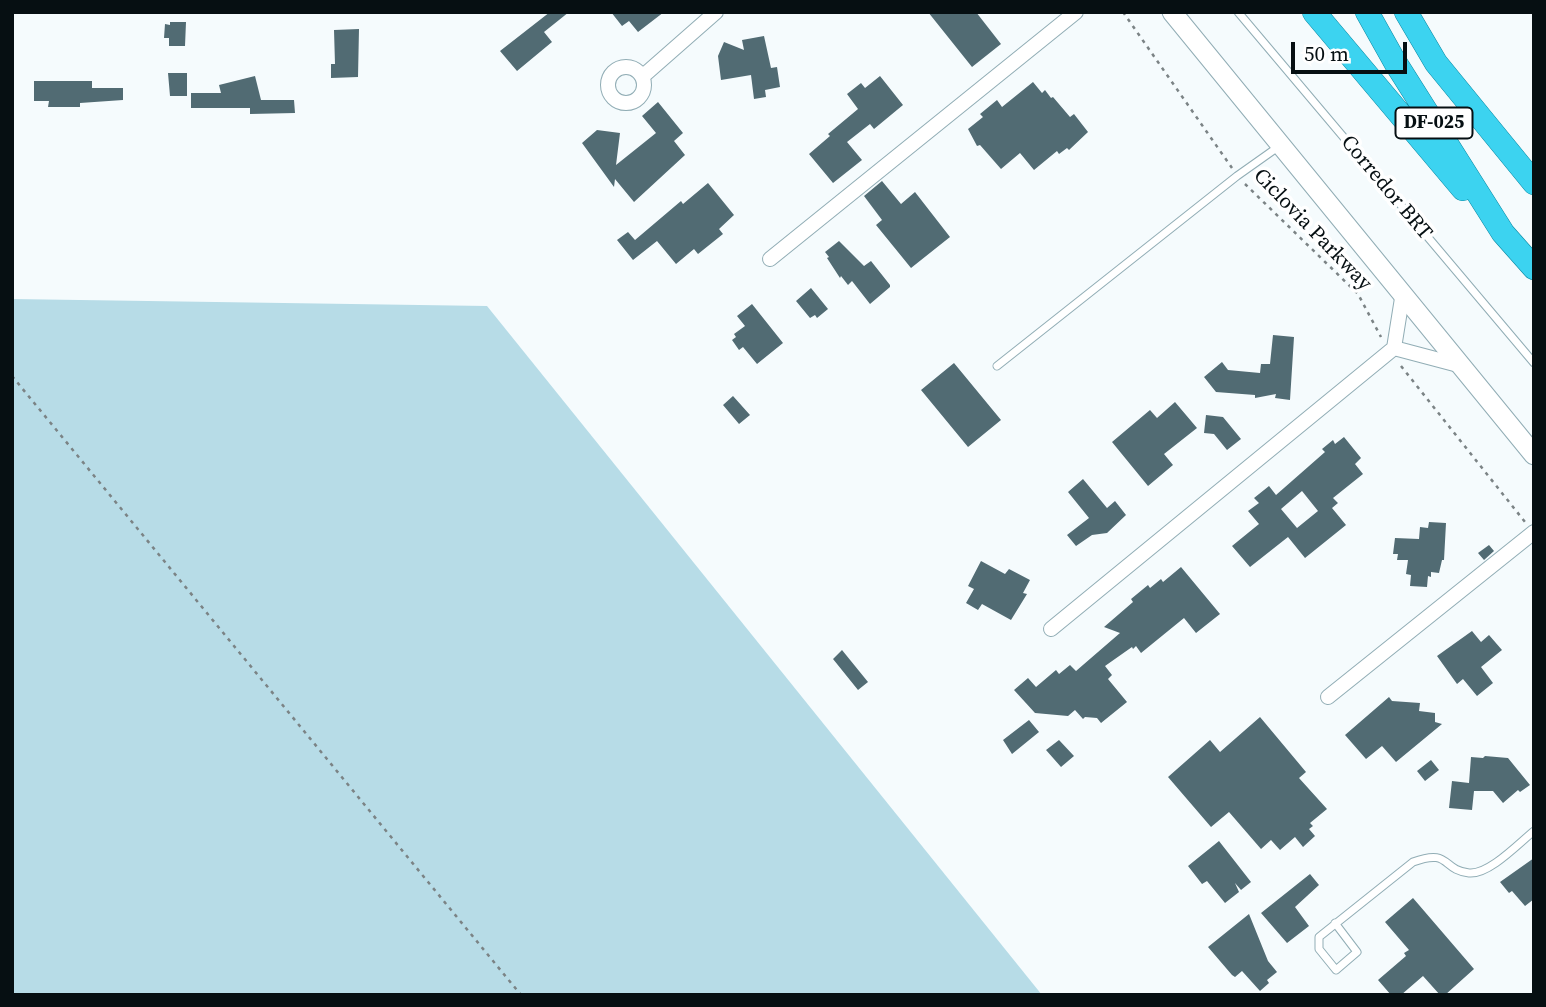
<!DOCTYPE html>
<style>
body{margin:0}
#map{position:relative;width:1546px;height:1007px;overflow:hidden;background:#f5fbfd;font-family:"Source Serif 4",serif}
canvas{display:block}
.frame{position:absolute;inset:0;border:14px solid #060f12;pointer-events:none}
.scale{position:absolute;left:1291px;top:42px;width:116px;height:32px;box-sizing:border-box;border:4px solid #060f12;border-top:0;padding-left:9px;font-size:21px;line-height:24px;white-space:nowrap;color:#060f12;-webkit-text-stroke:5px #fff;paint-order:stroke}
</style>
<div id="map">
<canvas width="1546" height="1007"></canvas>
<div class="frame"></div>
<div class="scale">50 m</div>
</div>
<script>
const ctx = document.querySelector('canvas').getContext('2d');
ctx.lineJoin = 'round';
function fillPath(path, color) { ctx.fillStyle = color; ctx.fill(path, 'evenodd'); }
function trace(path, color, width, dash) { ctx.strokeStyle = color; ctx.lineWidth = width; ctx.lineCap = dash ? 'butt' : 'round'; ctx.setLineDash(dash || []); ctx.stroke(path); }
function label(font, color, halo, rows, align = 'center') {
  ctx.font = font + ' "Source Serif 4",serif'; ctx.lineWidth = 7; ctx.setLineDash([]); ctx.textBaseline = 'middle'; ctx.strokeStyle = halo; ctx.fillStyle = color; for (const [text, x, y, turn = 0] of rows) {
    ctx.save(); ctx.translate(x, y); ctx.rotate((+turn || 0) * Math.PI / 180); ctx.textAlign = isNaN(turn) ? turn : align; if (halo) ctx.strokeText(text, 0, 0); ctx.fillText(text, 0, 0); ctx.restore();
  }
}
fillPath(new Path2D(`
 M12,299L487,306L1042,995H12Z`), '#b7dce7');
fillPath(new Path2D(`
 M550,12H569L544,32L552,42L517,71L500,51Z
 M611,12H664L638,32L629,21L622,26Z
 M928,12H976L1001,44L972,67Z
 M170,22H186L185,46H169V38H164L165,24L170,25Z
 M359,29L358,77L331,78V64H335L334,30Z
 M764,36L771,68L777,67L780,87L765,90L766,97L754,99L751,75L721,80L718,56L724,42L744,50L742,40Z
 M168,73H187V96H170Z
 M255,76L261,100H294L295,113L250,114V108H191V93H221L219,85Z
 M880,76L903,105L874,129L870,124L847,142L862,160L833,183L809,154L830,136L828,134L858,109L847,94L861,83L865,88Z
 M34,81H92V88H123V100L80,103V107H48L49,101H34Z
 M1033,82L1042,93L1045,90L1051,98L1053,97L1070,117L1074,114L1088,132L1069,150L1067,148L1059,154L1057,151L1034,170L1020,153L1001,169L980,145L977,146L968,129L983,117L980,114L997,100L1002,107Z
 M658,102L683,133L674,141L685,155L634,202L615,179L614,187L582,143L597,130L620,133L616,165L656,133L642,116Z
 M882,181L901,204L915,192L950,237L911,268L876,225L882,220L864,196Z
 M708,183L734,215L719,229L723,234L698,254L694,249L676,264L657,241L633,260L617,240L628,232L635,240L681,201L683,204Z
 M839,241L864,266L871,261L890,285V287L870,304L852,281L848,285L841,276L840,278L827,258L829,257L825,252Z
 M811,288L828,309L817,318L815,315L810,318L796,301Z
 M752,304L783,343L757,364L743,347L739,350L732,340L736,337L734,334L745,326L737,316Z
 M1273,335L1294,337L1290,400L1275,398L1276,394L1255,398V395L1216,392L1204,377L1222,362L1228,370L1260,373L1261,364H1270Z
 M954,363L1001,420L968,447L921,390Z
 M733,396L750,415L739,424L723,405Z
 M1175,402L1197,428L1164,454L1173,465L1148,486L1112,442L1150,410L1157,418Z
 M1206,415L1223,417L1241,439L1227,450L1214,434L1204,433Z
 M1344,437L1361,458L1355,464L1363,474L1333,498L1338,503L1332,508L1346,525L1305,558L1288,537L1250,567L1232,546L1259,524L1248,511L1259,503L1254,498L1269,486L1276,495L1325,452L1322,449L1333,440L1335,444ZM1302,491L1318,511L1297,528L1281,509Z
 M1083,479L1107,508L1115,501L1126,515L1107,533L1092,535L1076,546L1067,535L1089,518L1068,492Z
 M1429,522L1446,523L1444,560H1442L1439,573L1431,572V577L1428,576L1427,587L1410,586L1411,575L1406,574L1408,560H1397L1398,554H1393L1395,538L1419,539L1420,527L1428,528Z
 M1489,545L1494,551L1484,560L1478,553Z
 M981,561L1005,574L1009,569L1030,580L1023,593L1027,594L1011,620L982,604L978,610L966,603L974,589L968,586Z
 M1181,567L1220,614L1196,633L1184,618L1141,653L1136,646L1133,649L1132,647L1105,666L1112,675L1108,679L1127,702L1101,723L1097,718L1085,717L1083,719L1075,710L1068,716L1035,713L1014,690L1028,678L1036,687L1056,670L1059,674L1070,665L1076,671L1120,633L1104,627L1133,602L1131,599L1148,585L1150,588L1161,579L1163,582Z
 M1472,631L1481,642L1489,635L1502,650L1481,667L1493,683L1477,696L1463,679L1457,684L1437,656Z
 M842,650L868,682L858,690L833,659Z
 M1389,697L1392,701L1420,703L1419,711L1435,713V722L1442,724L1396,762L1382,746L1366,759L1345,735Z
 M1260,717L1306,772L1299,778L1327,809L1310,823L1313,826L1309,829L1315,836L1303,847L1295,837L1280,850L1271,840L1261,849L1229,812L1211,827L1168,777L1210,740L1220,752Z
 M1029,720L1039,732L1012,754L1003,740Z
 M1059,740L1074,756L1061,767L1046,750Z
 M1485,756L1508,758L1530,785L1520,792L1518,790L1503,803L1493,791H1474L1472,810L1449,808L1452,781L1469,783L1471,757L1483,758Z
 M1431,760L1439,770L1425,781L1417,771Z
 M1219,841L1251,882L1241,890L1235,883L1239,892L1225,903L1207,881L1202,884L1188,866Z
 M1534,858V899L1525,906L1512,891L1509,893L1500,882Z
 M1310,874L1319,885L1295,907L1309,926L1287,943L1261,913Z
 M1413,898L1474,969L1445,995H1440L1423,976L1401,995H1391L1378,980L1406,956L1404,953L1409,950L1385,922Z
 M1249,914L1268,961L1277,972L1267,980L1269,983L1260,991L1242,971L1235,977L1232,975L1208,947Z`), '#516b73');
const service = new Path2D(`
 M1238,12L1534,363
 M997,366L1237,176L1278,147
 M1335,923L1357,952L1336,970L1319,949V937L1413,862C1451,848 1441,870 1469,873C1489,875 1519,843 1534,831`);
const minor = new Path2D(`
 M608 85a18 18 0 1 1 36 0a18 18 0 1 1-36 0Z
 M642,77L716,12
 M770,259L1076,12
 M1394,348L1462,366
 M1051,629L1394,348L1403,292
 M1328,697L1534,532`);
const secondary = new Path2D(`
 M1172,12L1534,455`);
const trunk = new Path2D(`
 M1314,12L1463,189
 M1367,12L1395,62L1503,233L1534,268
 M1406,12L1436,63L1534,183`);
trace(service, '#91adb5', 9);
trace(minor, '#91adb5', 16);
trace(secondary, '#91adb5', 21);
trace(trunk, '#0a87a0', 24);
trace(new Path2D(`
 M1123,12L1232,168
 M1245,184L1358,294L1381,337
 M1401,366L1525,522
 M12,376L521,995`), '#7b8385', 2.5, [3.5, 5]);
trace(service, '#fff', 7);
trace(minor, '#fff', 14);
trace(secondary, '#fff', 19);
trace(trunk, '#3cd3f0', 23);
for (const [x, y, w] of [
 [1434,123,77]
]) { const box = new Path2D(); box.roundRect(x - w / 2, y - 15.5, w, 31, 5); ctx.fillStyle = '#fff'; ctx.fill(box); trace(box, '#060f12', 2); }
label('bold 19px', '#060f12', null, [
 ["DF-025",1434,123]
]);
label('21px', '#060f12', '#fff', [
 ["Corredor BRT",1386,188,50],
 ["Ciclovia Parkway",1312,230,46]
]);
</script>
